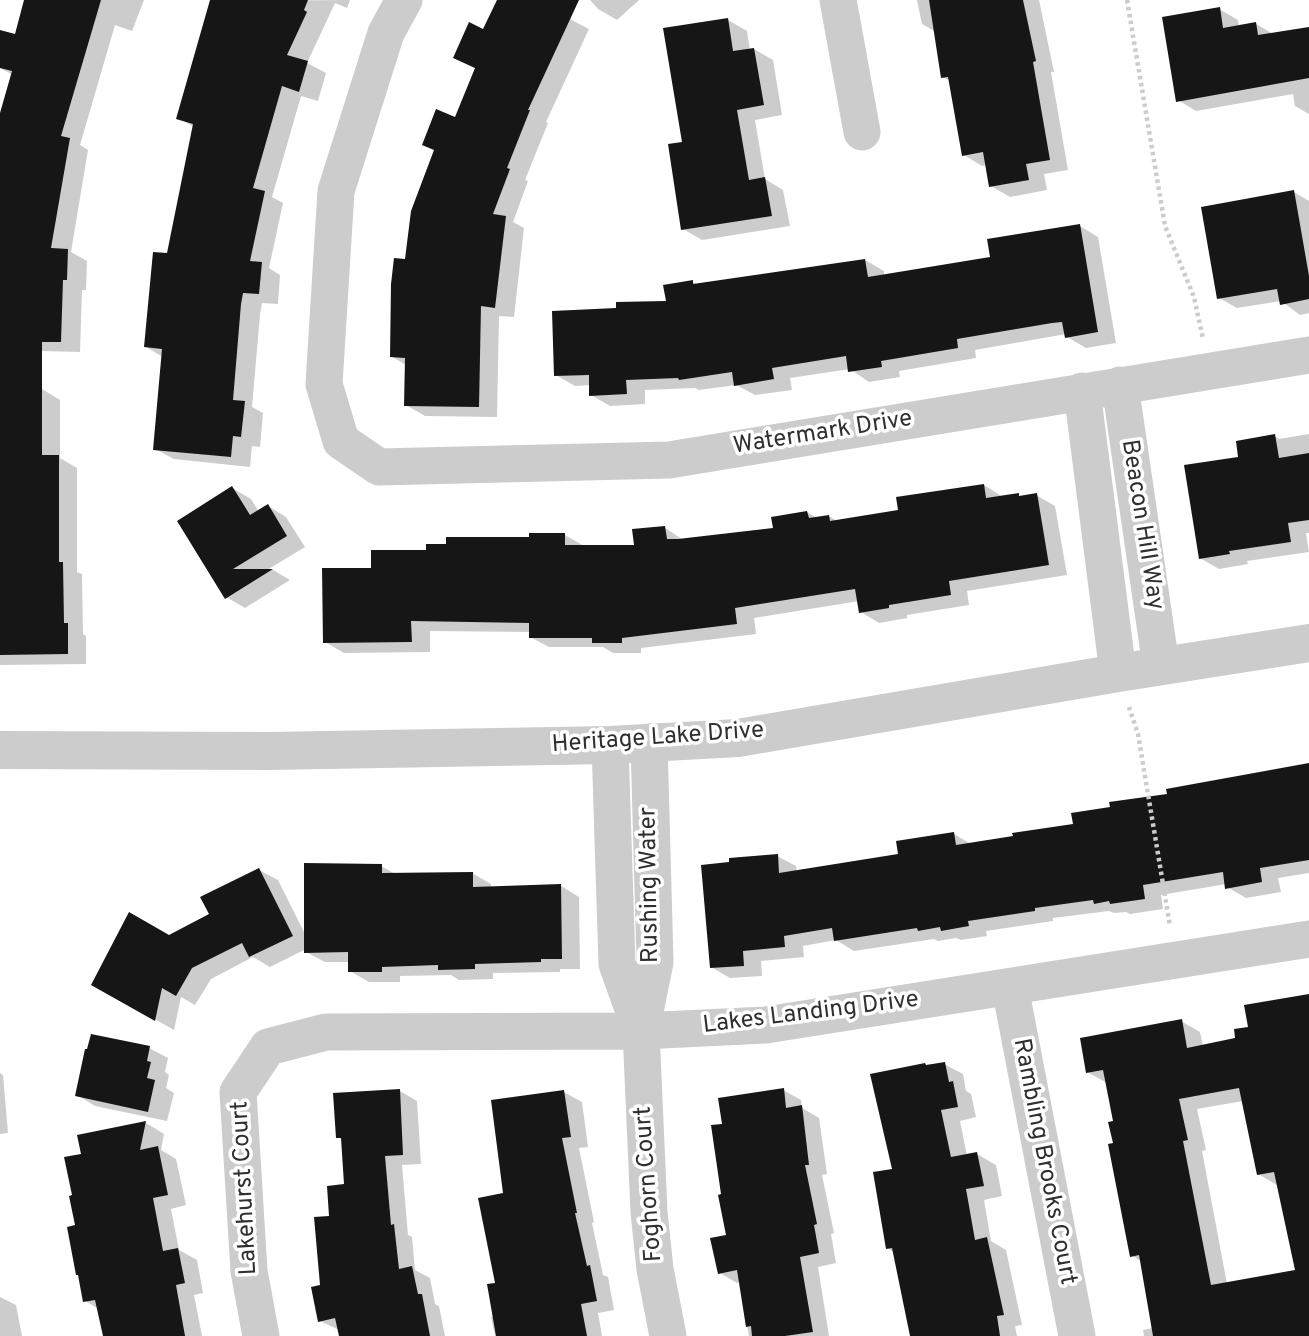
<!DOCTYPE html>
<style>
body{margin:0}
canvas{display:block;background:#fff}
</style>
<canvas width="1309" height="1336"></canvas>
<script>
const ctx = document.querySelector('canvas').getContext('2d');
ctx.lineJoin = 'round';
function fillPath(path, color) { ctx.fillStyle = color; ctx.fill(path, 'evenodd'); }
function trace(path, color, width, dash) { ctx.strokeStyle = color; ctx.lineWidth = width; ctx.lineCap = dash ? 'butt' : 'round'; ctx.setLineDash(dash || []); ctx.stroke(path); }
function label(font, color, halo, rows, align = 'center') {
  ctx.font = font + ' Overpass,sans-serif'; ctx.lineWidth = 7; ctx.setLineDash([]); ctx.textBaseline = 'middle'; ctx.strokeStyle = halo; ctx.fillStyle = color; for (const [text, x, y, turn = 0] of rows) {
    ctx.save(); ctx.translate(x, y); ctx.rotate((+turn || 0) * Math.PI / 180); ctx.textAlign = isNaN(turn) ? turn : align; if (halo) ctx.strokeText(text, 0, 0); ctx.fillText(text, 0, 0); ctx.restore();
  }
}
fillPath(new Path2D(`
 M26,0H144L132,31L115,25L80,145L88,150L71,252L87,261L86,290H82L80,352L0,350V120L13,75L0,68V48L16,36Z
 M350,0L347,8L335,3L307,63L326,73L318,101L301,96L272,197L283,203L269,268L280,275L278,304L262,303L260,315L252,407L263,413L260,447L252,446L250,467L174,459L155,449L163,357L146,347L168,255L194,127L178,118L211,2L209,1Z
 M499,0H533L589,29L546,122L548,123L525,180L528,181L513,222L524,228L514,317L499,316L497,417L425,416L406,405V365L391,356L407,261L476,69L455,57L484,32Z
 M590,0H639L617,20L598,9Z
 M917,0H1039L1054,72H1051L1068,170L1044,174L1047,190L1010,197L991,186L987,165L982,166L964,155L950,81L943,77L936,32L922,24Z
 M1219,9L1238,20L1239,27L1256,24L1273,34L1309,28V114L1295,106L1293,94L1196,111L1178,100Z
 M728,20L747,31L750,50L754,49L773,60L782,115L755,120L765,179L783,190L790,226L702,240L683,229L684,143Z
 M1294,192L1309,201V313L1300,315L1281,301L1237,308L1219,298Z
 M1080,226L1098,237L1116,343L1086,348L1067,337L1066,334L975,350L976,358L899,371L900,377L869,382L850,369L790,378L792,390L755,395L736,385L699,390L695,388L645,390V404L610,406L591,395V385L575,386L556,375L618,310L668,303L693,282L698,285L865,260L884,271V276L992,259Z
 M0,389H42L60,400V458L77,468V572L82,574L83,634L86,636V664L0,665Z
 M1309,434V533H1306L1309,552L1247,561L1248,564L1219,569L1200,558L1240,458L1275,436L1279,439Z
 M984,485L1003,497L1036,495L1055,506L1067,575L967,591L969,605L907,615V618L879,623L861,612L859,601L754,618L756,634L641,648V653H613L603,647H549L530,637V632L430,631V652L344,653L325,642L373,570L428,551L565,535L584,546L636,547L664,527L683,540L775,529L807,512L817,518L829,516L837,521L900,511Z
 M232,488L251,499L259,512L268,506L286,517L305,547L267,570H273L290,580L245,608L226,597Z
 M1309,765V873L1278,878L1281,892L1246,898L1227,887L1226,884L1161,895L1163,909L1130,914L1126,912L1114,913L1109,911L1053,918V921L986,931L987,936L961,940L956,938L938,941L934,939L854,951L836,940L803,946L804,957L761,961L762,976L730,978L711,967L777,856L796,866L797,872L900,856L954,834L971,844L1075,825L1112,808Z
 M381,866L397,875L472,873L491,884V888L561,886L579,897L580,969H560V972L493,973V979L459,980L451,975L400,976V982H369L350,971V962H325L306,952V949L270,967L253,957L211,979L195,1005L181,997L174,1030L93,984L168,937L211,915L259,870L278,880L306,936Z
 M1309,995V1336H1144L1143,1330L1153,1328L1141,1261L1132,1256L1115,1145V1123L1107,1083L1087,1072L1181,1021L1200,1032L1203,1046L1237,1040L1251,1028ZM1243,1101L1258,1174L1277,1185L1297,1271L1227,1284L1202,1151L1206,1150L1197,1109Z
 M149,1048L168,1058L165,1072L169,1075L166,1088L174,1093L167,1121L95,1106L77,1095Z
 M944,1064L963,1074L966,1091L971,1094L976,1117L960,1121L967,1156L977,1154L996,1165L1002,1196L984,1200L991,1241L1006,1250L1022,1325L1015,1326L1017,1336H916L894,1252L887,1248L894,1170L928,1067Z
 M0,1073L3,1075L8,1133L0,1134Z
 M783,1090L801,1100L802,1108L819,1118L827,1174L822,1175L834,1233L831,1234L836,1263L818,1267L829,1336H749L740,1282L737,1283L720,1273L728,1236L723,1196L724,1125Z
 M400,1091L417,1101L421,1164L402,1165L408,1235L412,1237L415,1270L430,1278L435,1304L439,1306L445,1336H340L339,1330L320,1321L331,1217L346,1186L343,1140L338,1137Z
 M564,1092L582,1102L588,1147L579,1148L594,1222L592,1223L603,1275L608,1277L614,1310L598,1313L602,1336H495L491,1317H495L505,1194Z
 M146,1123L164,1134L161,1150L176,1159L186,1205L171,1209L179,1250L197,1260L203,1293L194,1295L202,1336H104L99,1309L85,1301L74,1197L83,1155L79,1137Z
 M0,1297L16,1305L22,1336H0Z`), '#0003');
fillPath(new Path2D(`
 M24,0H101L61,136L70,138L51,248L68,249L67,280H63L61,342H42V455H59V562H63L64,623H68V654L0,655V113L12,71L0,68V30L15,34Z
 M210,0H308L304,10L307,12L287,55L308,61L299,92L282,86L253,188L265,191L250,261L262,262L259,294L243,293L241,304L233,400L245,401L241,437L233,436L231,457L153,450L162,349L144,347L153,252L167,253L193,124L176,119Z
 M497,0H579L528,110H530L507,168L510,169L493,214L506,216L495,308L481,306L479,407L404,406L405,358L390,357L391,284L394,258L405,259L411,211L434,150L422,145L436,109L455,117L475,68L453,58L469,22L483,29Z
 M929,0H1023L1036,61L1033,62L1050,160L1026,164L1029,180L989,187L983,152L962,156L948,77L941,78Z
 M1220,7L1223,28L1256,22L1258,35L1309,27V78L1176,102L1162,17Z
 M728,18L733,51L754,48L764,105L737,110L749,180L765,177L772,216L681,230L668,144L682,142L663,28Z
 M1294,190L1309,276V299L1280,305L1277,289L1217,299L1201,207Z
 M1080,224L1098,332L1065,338L1062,322L1052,323L957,339L958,348L881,361L882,367L848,372L846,356L772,368L774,379L734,386L732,372L679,380L678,378L626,380L627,394L589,396V375L554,376L552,311L616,308V302L666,301L663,285L693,280V284L865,259L868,277L990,257L987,239Z
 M1275,434L1279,458L1309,453V520L1288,523L1291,542L1229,551L1230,554L1199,559L1184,465L1238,457L1236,441Z
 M984,484L986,498L1019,493V496L1037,493L1049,565L949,581L951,595L889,605V608L859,613L855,589L735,608L737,624L622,638V643H592V638H529V623L411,621L412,642L323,643L322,568H371V550H426V544H446V537H529V533H565V545H634L632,529L665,526L667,539H678L773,528L771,517L807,511L809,518L829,515L830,521L898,510L896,497Z
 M232,486L250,515L268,504L287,536L233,569H273L225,599L177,521Z
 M1309,763V860L1260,868L1262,882L1225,889L1223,872L1143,885L1145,899L1110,904L1109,901L1094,904L1093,900L1035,908V911L968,921L969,926L941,931L940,927L918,931L917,928L834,941L832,928L784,936L785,947L743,951L744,966L710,968L701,865L729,862V858L778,854L779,873L898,854L896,841L954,832L956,845L1013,836L1012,833L1073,824L1071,813L1110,807L1109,802L1167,794L1166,789Z
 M304,863L382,864V873L473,872V887L561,884L562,959H541V962L475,964V969L438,970V965L382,967V972H348V952L304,953Z
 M259,868L293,936L249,957L242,943L192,968L176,996L162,988L155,1021L91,985L129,912L169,935L209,914L200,897Z
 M1309,994V1336H1153L1139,1255L1130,1257L1108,1144L1113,1143L1108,1122L1113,1121L1103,1070L1086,1073L1080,1038L1182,1019L1187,1048L1235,1038L1234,1029L1248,1027L1244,1005ZM1239,1088L1257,1175L1274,1172L1295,1270L1211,1285L1183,1141L1188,1140L1179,1099Z
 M91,1034L150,1046L147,1061L151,1062L147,1078L155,1080L148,1112L75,1096L85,1049H87Z
 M945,1062L949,1082L953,1081L958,1107L941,1110L951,1157L977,1152L984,1186L966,1189L975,1240L987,1237L1004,1315L997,1316L1000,1336H910L892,1248L886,1249L873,1172L892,1169L870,1074L925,1063L926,1065Z
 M784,1088L786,1108L802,1105L809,1165H805L817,1224L814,1225L819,1253L800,1257L813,1332L785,1336H752L751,1326L746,1327L737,1270L718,1274L710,1238L726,1235L718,1195L721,1194L711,1125L722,1124L718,1098Z
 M400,1089L403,1155L385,1156L391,1225L394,1224L399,1269L412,1266L418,1294H422L430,1336H339L335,1318L318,1322L311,1287L320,1285L314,1217L329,1216L327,1186L344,1184L341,1138H336L333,1093Z
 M564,1090L571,1137L562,1138L577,1213H575L587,1266L590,1265L597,1301L581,1304L587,1336H496L487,1284L495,1283L478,1198L503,1193L491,1100Z
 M146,1121L140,1150L158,1146L168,1195L153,1198L163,1251L178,1248L185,1283L176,1285L185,1336H103L95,1300L83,1302L78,1275H76L67,1227L75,1225L69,1196L72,1195L64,1157L81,1154L77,1135Z`), '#161616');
trace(new Path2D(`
 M1127,0L1165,226L1194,297L1203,339
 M1129,707L1138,734L1170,926`), '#ccc', 4.5, [3.5, 3.5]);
trace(new Path2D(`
 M404,0L386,33L336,191L324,384L341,441L379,467L669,460L1309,355
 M838,0L862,132
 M1120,385L1161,666
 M1082,391L1118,673
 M610,745L617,964L641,1031L655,962L649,742
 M1010,987L1077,1336
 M641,1031L649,1212L655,1269L668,1336
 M261,1336L249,1271L238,1092L268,1047L326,1032L641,1031L766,1025L1309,939`), '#ccc', 37);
trace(new Path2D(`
 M0,750L269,751L610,745L738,738L1118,673L1309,643`), '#ccc', 38);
label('24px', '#2f2f2f', '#fff', [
 ["Watermark Drive",823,434,-9],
 ["Beacon Hill Way",1141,525,81],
 ["Heritage Lake Drive",658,739,-4],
 ["Rushing Water",651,885,-91],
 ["Lakes Landing Drive",811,1014,-7],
 ["Rambling Brooks Court",1043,1162,79],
 ["Foghorn Court",650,1184,-94],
 ["Lakehurst Court",246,1188,-93]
]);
</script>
